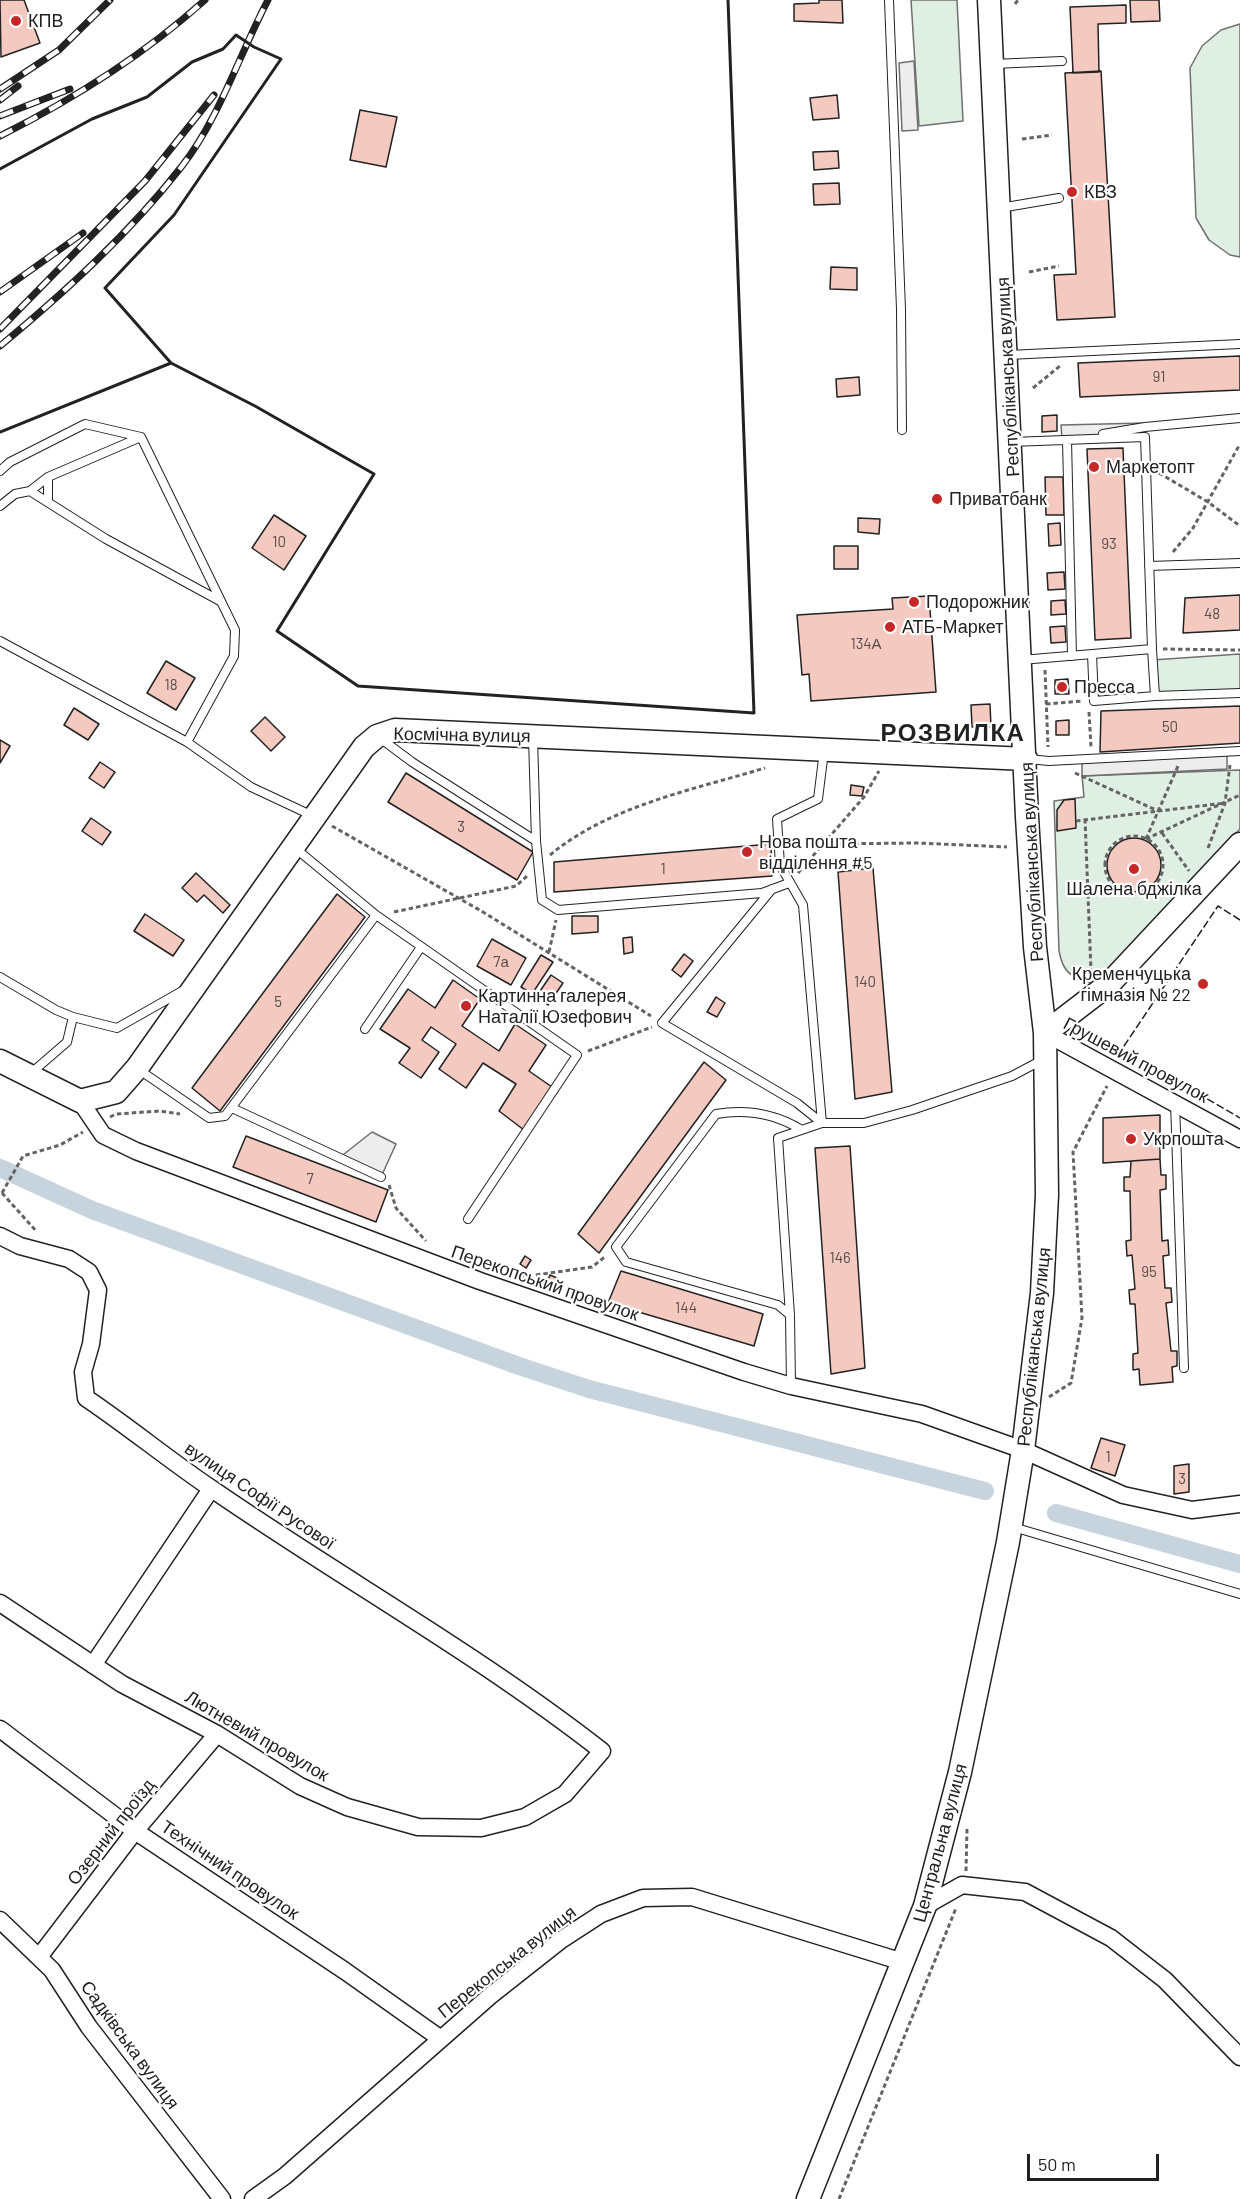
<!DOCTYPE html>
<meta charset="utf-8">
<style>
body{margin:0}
#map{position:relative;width:1240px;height:2199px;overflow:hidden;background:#fff;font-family:Barlow,sans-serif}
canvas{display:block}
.scale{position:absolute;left:1027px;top:2154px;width:132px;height:27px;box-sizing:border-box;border:3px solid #222;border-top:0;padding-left:8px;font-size:18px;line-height:21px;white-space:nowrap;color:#222;-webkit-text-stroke:4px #fff;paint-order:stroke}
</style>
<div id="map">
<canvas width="1240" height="2199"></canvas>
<div class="scale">50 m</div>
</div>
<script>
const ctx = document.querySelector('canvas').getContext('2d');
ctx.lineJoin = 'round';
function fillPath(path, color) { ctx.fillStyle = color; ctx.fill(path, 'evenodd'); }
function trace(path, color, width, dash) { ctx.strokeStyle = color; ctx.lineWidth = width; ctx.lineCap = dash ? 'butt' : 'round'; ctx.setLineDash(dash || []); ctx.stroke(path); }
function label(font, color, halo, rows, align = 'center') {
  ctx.font = font + ' Barlow,sans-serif'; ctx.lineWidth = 4.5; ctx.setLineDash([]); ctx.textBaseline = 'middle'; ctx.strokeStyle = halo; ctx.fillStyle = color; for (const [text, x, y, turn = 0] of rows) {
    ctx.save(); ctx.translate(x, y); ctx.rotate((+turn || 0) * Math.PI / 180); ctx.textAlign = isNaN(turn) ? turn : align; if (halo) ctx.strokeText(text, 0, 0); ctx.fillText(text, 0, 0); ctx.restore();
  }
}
const green = new Path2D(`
 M911,0H957L963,121L919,126Z
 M1240,24V257L1230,255L1209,240L1196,218L1190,68L1202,46L1221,30Z
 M1240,654V693L1155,696L1152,660Z
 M1240,770V829L1102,978L1091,983C1070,977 1063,972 1059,951L1054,801L1084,797L1082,776Z`);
fillPath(green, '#e0efe3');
trace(green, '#6f6f6f', 1.5);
const parking = new Path2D(`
 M914,61L918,130L902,131L899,63Z
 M1145,423V437L1062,439L1061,425Z
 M1227,752V769L1082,776V759Z
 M372,1132L396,1144L381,1177L339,1158Z`);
fillPath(parking, '#ededed');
trace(parking, '#6f6f6f', 1.5);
trace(new Path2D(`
 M0,1168L92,1210L519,1366L589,1389L985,1491
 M1056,1513L1240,1564`), '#c7d3dd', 18);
const building = new Path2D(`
 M0,0H24L40,43L1,57Z
 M819,0H842L843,23L794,21V4L819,3Z
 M1130,0H1159L1160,21L1131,22Z
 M1126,5V23L1098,24L1099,72L1073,73L1070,7Z
 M1101,71L1115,317L1057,320L1054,275L1076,274L1065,73Z
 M837,95L839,118L813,120L810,98Z
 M360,110L397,117L386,167L350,160Z
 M838,151L839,168L814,170L813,152Z
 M839,183L840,204L814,205L813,184Z
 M831,267L857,268V290L830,289Z
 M1240,356V390L1080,397L1078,363Z
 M859,377L860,395L837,397L836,379Z
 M1057,415V431L1042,432V416Z
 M1123,448L1131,638L1095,640L1087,449Z
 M1045,477H1063L1064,515H1046Z
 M274,515L306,536L284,570L252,548Z
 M858,518L880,519L879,534L858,532Z
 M1060,523L1061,545L1049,546L1048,524Z
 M834,546H858V569H834Z
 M1064,572L1065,589L1048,590L1047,573Z
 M1240,595V630L1183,633L1185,598Z
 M929,596L936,692L811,701L809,674L802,675L797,615L893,609L892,598Z
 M1065,600L1066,614L1051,615V601Z
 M1065,626L1066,642L1051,643L1050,627Z
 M166,661L195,678L176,710L147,693Z
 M1068,679L1069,694H1055V680Z
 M990,704L991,727H972L971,705Z
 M1240,706V743L1100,752L1101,711Z
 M74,708L99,724L88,740L64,725Z
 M265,717L285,737L271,751L251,731Z
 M1069,720V735H1056V721Z
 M0,740L10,746L0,763Z
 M100,762L115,772L104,788L89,778Z
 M406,773L533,852L517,880L388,802Z
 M851,785L864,787L862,796L850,795Z
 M1075,799L1076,828L1057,831V810L1064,800Z
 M91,818L111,832L102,845L82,831Z
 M1107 865a27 27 0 1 1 54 0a27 27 0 1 1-54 0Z
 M771,844L772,876L554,892V862Z
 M873,868L892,1092L855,1099L838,872Z
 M196,873L230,905L223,913L204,895L197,902L182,888Z
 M337,894L365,917L220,1111L192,1088Z
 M145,914L184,940L173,956L134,931Z
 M572,916H598V932L572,934Z
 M632,937L633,952L624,954L623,938Z
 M492,939L526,958L511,985L477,966Z
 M684,954L693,961L681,977L672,970Z
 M541,955L553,962L532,994L521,987Z
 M551,975L563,983L548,1005L536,997Z
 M453,980L480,999L462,1026L499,1051L515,1024L546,1045L529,1071L552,1087L524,1130L499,1111L516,1084L483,1063L466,1088L439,1069L456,1044L431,1027L422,1040L439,1052L421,1078L399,1063L410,1048L380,1029L408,989L435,1008Z
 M716,997L725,1003L717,1017L707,1012Z
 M704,1062L726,1080L599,1253L578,1234Z
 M1160,1115V1159L1103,1163V1118Z
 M246,1136L388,1190L376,1222L233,1167Z
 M850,1146L865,1368L831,1374L815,1148Z
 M1160,1159L1161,1175H1166V1189L1160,1190L1162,1241L1168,1240L1169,1255L1163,1256L1165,1288H1171L1172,1302L1166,1303L1171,1351H1177V1366L1172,1367L1173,1382L1140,1385L1139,1369L1133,1370V1354L1138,1353L1135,1304H1130L1129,1290L1135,1289L1132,1255L1127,1256L1126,1241L1131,1240L1130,1191H1124V1177H1130L1131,1161Z
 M525,1256L531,1260L526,1268L520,1264Z
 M621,1271L763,1314L754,1346L608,1303Z
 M550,1275L557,1278L553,1286L546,1284Z
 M1101,1438L1125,1445L1115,1476L1091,1468Z
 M1189,1464V1492L1174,1494V1466Z`);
fillPath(building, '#f3c9c0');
trace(building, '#222', 1.5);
const lane = new Path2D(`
 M889,0L901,309L902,430
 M993,64L1062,61
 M1000,208L1059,198
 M1008,355L1240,344
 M1103,434L1145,427L1240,418
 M1067,440L1072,656
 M1011,442L1145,437L1152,649
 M0,471L10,462L85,424L141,437L235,630L234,656L187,742
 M30,491L48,477
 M48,501V477L141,437
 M0,506L15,494L30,491L106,539L220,601
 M1149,566L1240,563
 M0,641L187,742L251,787L313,816
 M1092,654L1094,701L1155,696
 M1021,660L1152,649L1155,696L1240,693
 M533,737L536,841
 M380,738L412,762L536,841L542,900L558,910L762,893L789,883
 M1028,759L1049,761L1240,751
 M772,889L662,1023L797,1103L822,1123H864L912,1110L1012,1076L1044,1059
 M376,915L577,1055L468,1219
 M0,977L56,1010L73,1017L117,1028L184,990
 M365,1029L421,947
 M138,1069L209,1118L225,1116L376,915L295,848
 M30,1074L67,1042L73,1017
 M1175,1102L1184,1368
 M232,1108L381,1177
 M790,1315L778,1305L626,1262L616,1247L716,1114C746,1109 775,1114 800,1129
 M791,1386L790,1315L778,1138L822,1123L803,905L780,865L777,819L818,799L824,751
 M1013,1527L1240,1594`);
const street = new Path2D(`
 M1045,1033L1240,1139
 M80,1101L103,1135L136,1151L480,1281L744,1372L791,1386L922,1414L1023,1450L1123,1495L1192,1510L1240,1504
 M0,1236L20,1246L69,1259L89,1272L98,1290L91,1344L83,1372L86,1398C129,1427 169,1460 212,1489C341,1578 478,1654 602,1751L565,1794L525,1817L481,1828L418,1827L347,1807L300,1786L217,1734L122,1684L0,1603
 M93,1665L211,1489
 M0,1729L135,1831L345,1971L441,2039
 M925,1906L962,1885L1025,1892L1111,1938L1165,1980L1240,2057
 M0,1920L52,1970L89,2027L222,2199
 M39,1957L135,1831L217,1734
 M253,2199L285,2176L490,1996L561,1940L601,1914L643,1898L692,1897L903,1962`);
const secondary = new Path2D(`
 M1045,1033L1109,984L1240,844
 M0,1061L80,1101L116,1092L137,1068L364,747L377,736L395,730L1026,759
 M808,2199L925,1906L960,1772L1008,1542L1023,1450L1042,1293L1047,1195L1045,1033L1035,947L1027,817L989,0`);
trace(lane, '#222', 10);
trace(street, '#222', 19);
trace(secondary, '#222', 25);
trace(new Path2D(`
 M1015,4L1018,0
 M1022,139L1052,135
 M1029,272L1059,266
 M1033,388L1060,366
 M1159,473L1208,502L1240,526
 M1173,552L1193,528L1240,444
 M1163,649L1240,650
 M1045,670L1048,747
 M1046,704L1083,701
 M1089,712L1091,747
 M1075,773L1158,811
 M1085,819L1091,971
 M1076,821L1225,803
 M332,826L483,912L651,1016
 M1162,833L1189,871
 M1105 865a29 29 0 1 1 58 0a29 29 0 1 1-58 0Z
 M1146,839L1240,795
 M1146,839L1178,766
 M824,844L918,843L1007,847
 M1208,848L1225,803L1230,765
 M550,855C609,806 692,790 765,768
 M798,873L864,797L879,771
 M394,912L516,886L527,876
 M549,952L556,920
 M588,1051L652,1027
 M110,1117L116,1114L160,1111L180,1114
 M389,1185L396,1208L426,1241
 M2,1193L23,1156L60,1145L83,1132
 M2,1193L37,1232
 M521,1277L592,1267L606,1256
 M1049,1397L1071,1383L1082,1318L1073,1152L1107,1086
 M966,1871L967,1829
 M839,2199L956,1908`), '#646464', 3, [4.5, 3]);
trace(lane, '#fff', 8);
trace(street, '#fff', 16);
trace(secondary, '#fff', 22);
const rail = new Path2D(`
 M0,89L59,50L110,0
 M0,100L18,86
 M0,116L70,89
 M0,136C72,100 145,54 205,0
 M0,292L83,233
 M0,329L145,181L214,95
 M0,346C65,292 130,233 182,166C219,119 240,53 268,0`);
trace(rail, '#222', 7);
trace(rail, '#fff', 4.5, [14]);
trace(new Path2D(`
 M1240,920L1218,906L1122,1049L1240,1118`), '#222', 1.5, [8, 3]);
trace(new Path2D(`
 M0,169L92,119L147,97L192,62L223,49L236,35L254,47L281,59L174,215L105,288L171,363L255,406L374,474L277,631L358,686L754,713L728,0
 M0,432L171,363`), '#222', 3);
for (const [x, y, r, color] of [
 [16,21,6,"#c62828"],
 [1072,192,6,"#c62828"],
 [1094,467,6,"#c62828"],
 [937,499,6,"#c62828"],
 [914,602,6,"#c62828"],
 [890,627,6,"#c62828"],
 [1062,687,6,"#c62828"],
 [747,852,6,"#c62828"],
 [1134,869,6,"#c62828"],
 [1203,984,6,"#c62828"],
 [466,1006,6,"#c62828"],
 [1131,1139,6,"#c62828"]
]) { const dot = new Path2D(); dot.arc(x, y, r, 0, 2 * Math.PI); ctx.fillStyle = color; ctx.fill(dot); trace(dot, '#fff', 2); }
label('15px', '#564c4a', null, [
 ["91",1159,377],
 ["10",279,542],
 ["93",1109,544],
 ["48",1212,614],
 ["134А",866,644],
 ["18",171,685],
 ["50",1170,727],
 ["3",461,827],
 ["1",663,869],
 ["7а",501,962],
 ["140",865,982],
 ["5",278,1002],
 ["7",310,1179],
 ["146",840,1258],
 ["95",1149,1272],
 ["144",686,1308],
 ["1",1108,1457],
 ["3",1182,1479]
]);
label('18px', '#222', '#fff', [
 ["КПВ",28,21],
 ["КВЗ",1084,192],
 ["Маркетопт",1106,467],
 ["Приватбанк",949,499],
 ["Подорожник",926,602],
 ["АТБ-Маркет",902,627],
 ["Пресса",1074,687],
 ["Нова пошта",759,842],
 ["відділення #5",759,863],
 ["Шалена бджілка",1134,889,"center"],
 ["Кременчуцька",1191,974,"right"],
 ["гімназія № 22",1191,995,"right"],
 ["Картинна галерея",478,996],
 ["Наталії Юзефович",478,1017],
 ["Укрпошта",1143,1139]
], 'left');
label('18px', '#222', '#fff', [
 ["Республіканська вулиця",1008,377,-93],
 ["Космічна вулиця",462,735,1],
 ["Республіканська вулиця",1032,862,-93],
 ["Грушевий провулок",1136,1060,28],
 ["Перекопський провулок",545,1283,19],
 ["Республіканська вулиця",1034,1347,-84],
 ["вулиця Софії Русової",260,1496,34],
 ["Лютневий провулок",257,1736,30],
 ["Озерний проїзд",111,1832,-52],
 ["Центральна вулиця",940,1843,-75],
 ["Технічний провулок",230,1870,34],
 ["Перекопська вулиця",507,1962,-38],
 ["Садківська вулиця",130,2045,54]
]);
ctx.letterSpacing = '1.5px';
label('bold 24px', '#222', '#fff', [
 ["РОЗВИЛКА",953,733]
]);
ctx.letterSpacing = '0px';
</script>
